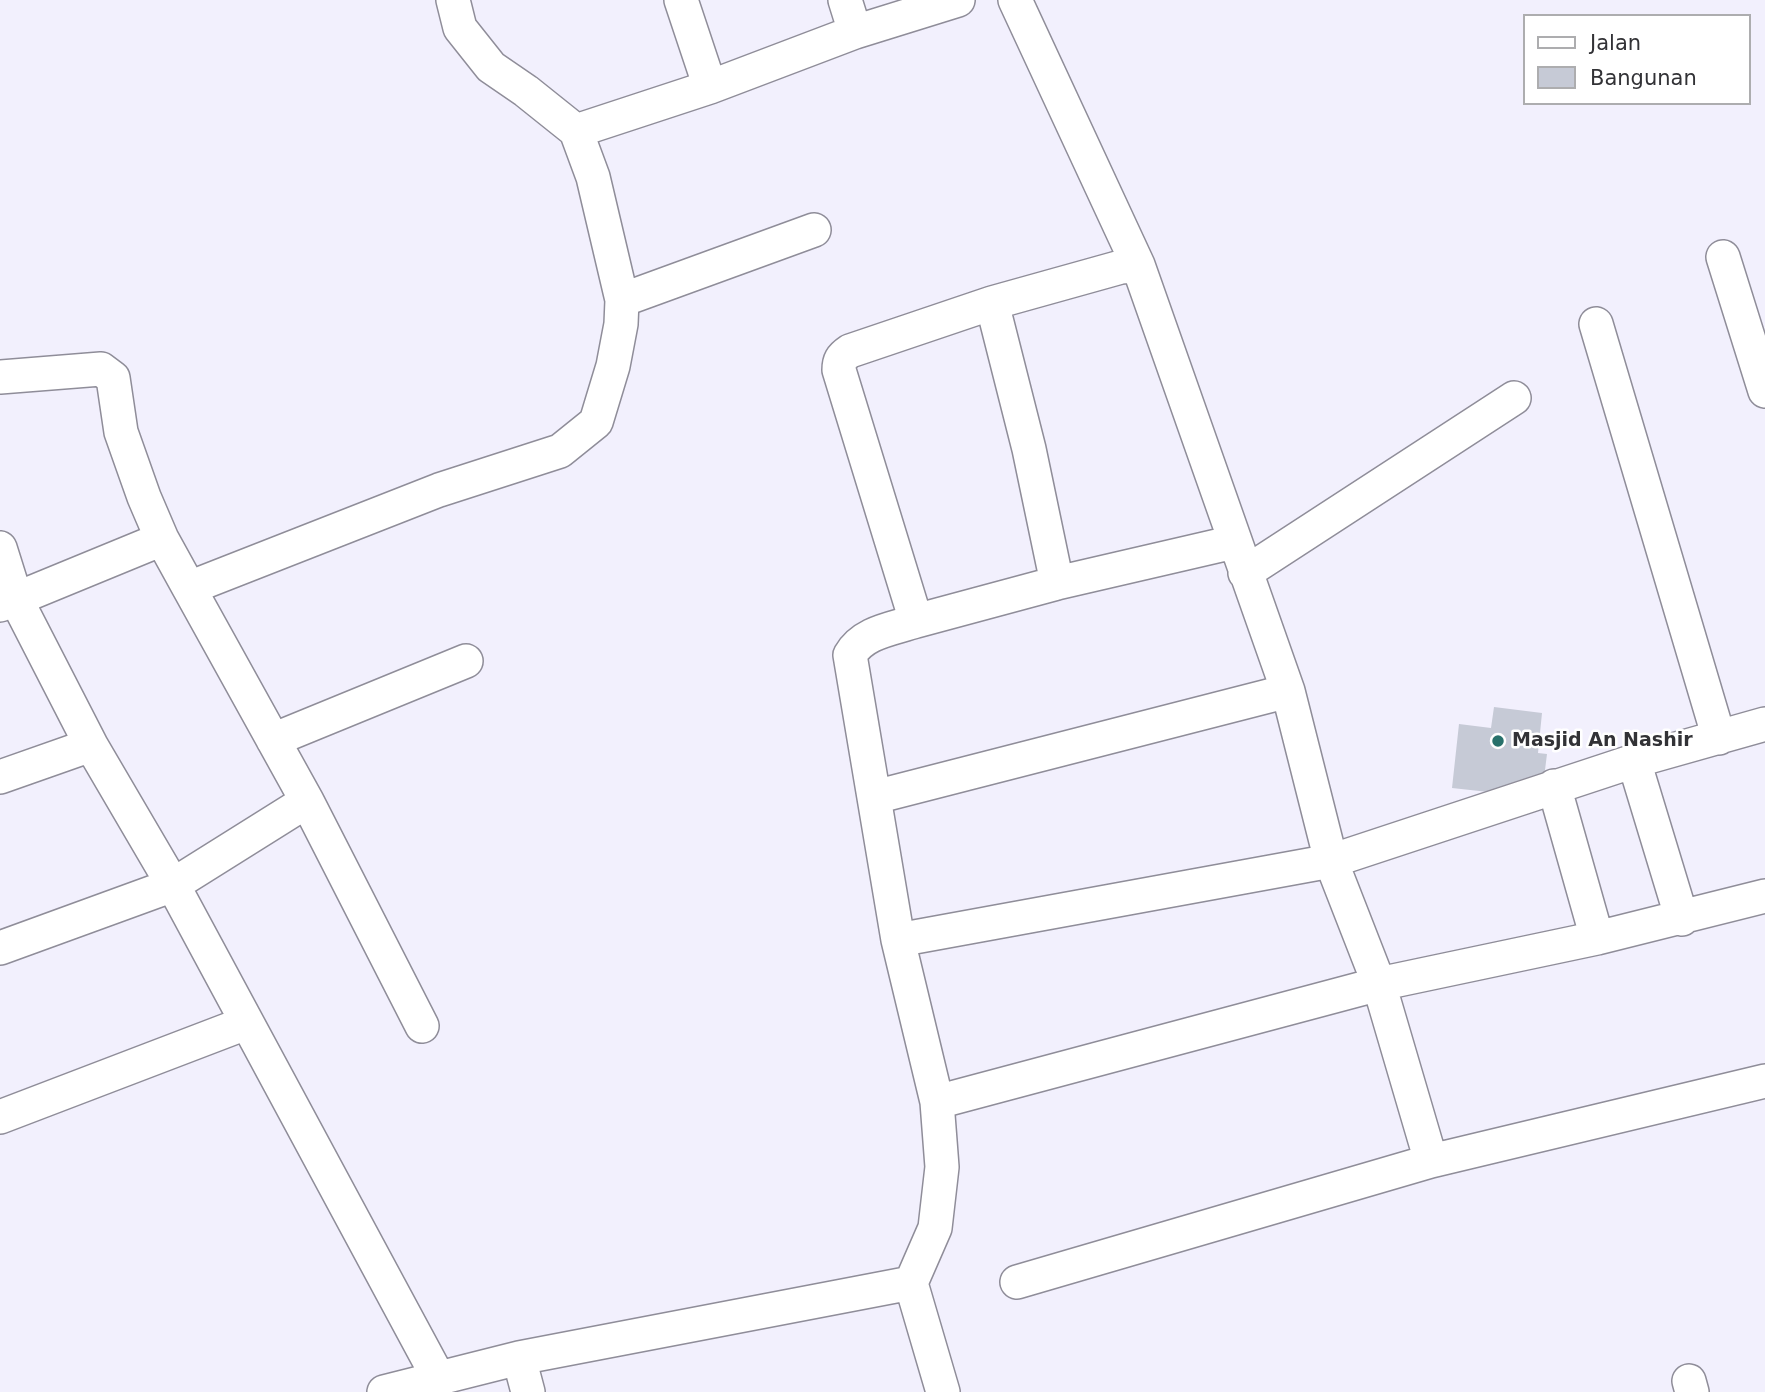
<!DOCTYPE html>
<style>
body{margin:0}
#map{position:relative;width:1765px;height:1392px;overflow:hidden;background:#f2f0fd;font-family:"DejaVu Sans",sans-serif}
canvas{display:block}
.legend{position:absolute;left:1523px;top:14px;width:228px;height:91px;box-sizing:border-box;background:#fff;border:2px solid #adadaf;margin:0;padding:9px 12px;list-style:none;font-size:21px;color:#323236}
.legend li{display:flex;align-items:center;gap:14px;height:35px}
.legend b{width:35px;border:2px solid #adadaf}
</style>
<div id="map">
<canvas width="1765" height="1392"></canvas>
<ul class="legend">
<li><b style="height:9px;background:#fff"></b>Jalan</li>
<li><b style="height:19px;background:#c6cad6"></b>Bangunan</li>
</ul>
</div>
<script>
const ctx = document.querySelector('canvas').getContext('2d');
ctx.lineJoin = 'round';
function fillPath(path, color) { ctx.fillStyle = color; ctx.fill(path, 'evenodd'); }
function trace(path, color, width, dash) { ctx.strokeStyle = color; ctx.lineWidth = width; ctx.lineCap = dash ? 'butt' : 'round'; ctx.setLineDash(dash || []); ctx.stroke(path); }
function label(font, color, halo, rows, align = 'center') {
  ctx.font = font + ' "DejaVu Sans",sans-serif'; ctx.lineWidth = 5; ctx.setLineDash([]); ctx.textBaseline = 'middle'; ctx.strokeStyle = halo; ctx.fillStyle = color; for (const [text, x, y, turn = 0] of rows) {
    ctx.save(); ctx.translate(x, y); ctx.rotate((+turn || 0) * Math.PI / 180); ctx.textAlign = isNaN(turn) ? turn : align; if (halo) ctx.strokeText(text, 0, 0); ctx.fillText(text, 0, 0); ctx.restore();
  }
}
fillPath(new Path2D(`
 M1494,707L1542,713L1538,753L1547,754L1543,786L1516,795L1452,788L1459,724L1491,728Z`), '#c6cad6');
const minor = new Path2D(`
 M681,0L710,87
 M845,0L855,32
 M1015,0L1138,265L1288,691L1331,861L1379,984L1431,1161
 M576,131L710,87L855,32L958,0
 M1723,257L1765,391
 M622,300L814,230
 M1596,324L1719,738
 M0,377L101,369L113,378L121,432L144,497L162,539L16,599L91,745
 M162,539L189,588L439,490L560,451L596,422L613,366L621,324L622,300L593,177L576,131L526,91L491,67L460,28L453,0
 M0,548L16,599L0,605
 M1245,573L1514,398
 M1057,583L1029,449L992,303L1121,267L1138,265
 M189,588L307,801L422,1026
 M916,621L1057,583L1234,542
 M273,740L466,661
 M1634,761L1682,919
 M0,777L91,745L173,885L439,1379
 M1554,786L1597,938
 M875,797L1288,691
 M898,940L1331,861L1634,761L1765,724
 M0,948L173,885L307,801
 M937,1102L898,940L850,655C863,632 892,629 916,621L839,370C839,361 841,357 850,351L992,303
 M0,1117L246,1023
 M1017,1282L1431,1161L1765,1081
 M911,1283L935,1228L942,1167L937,1102L1379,984L1597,938L1765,896
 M519,1358L528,1392
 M1689,1381L1692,1392
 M384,1392L519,1358L911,1283L943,1392`);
trace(minor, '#8f8d99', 36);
trace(minor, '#fff', 33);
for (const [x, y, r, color] of [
 [1498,741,7,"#28716b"]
]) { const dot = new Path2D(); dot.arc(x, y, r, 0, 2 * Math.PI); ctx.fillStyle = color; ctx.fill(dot); trace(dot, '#fff', 2.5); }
label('bold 19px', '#323236', '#fff', [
 ["Masjid An Nashir",1512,741]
], 'left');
</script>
